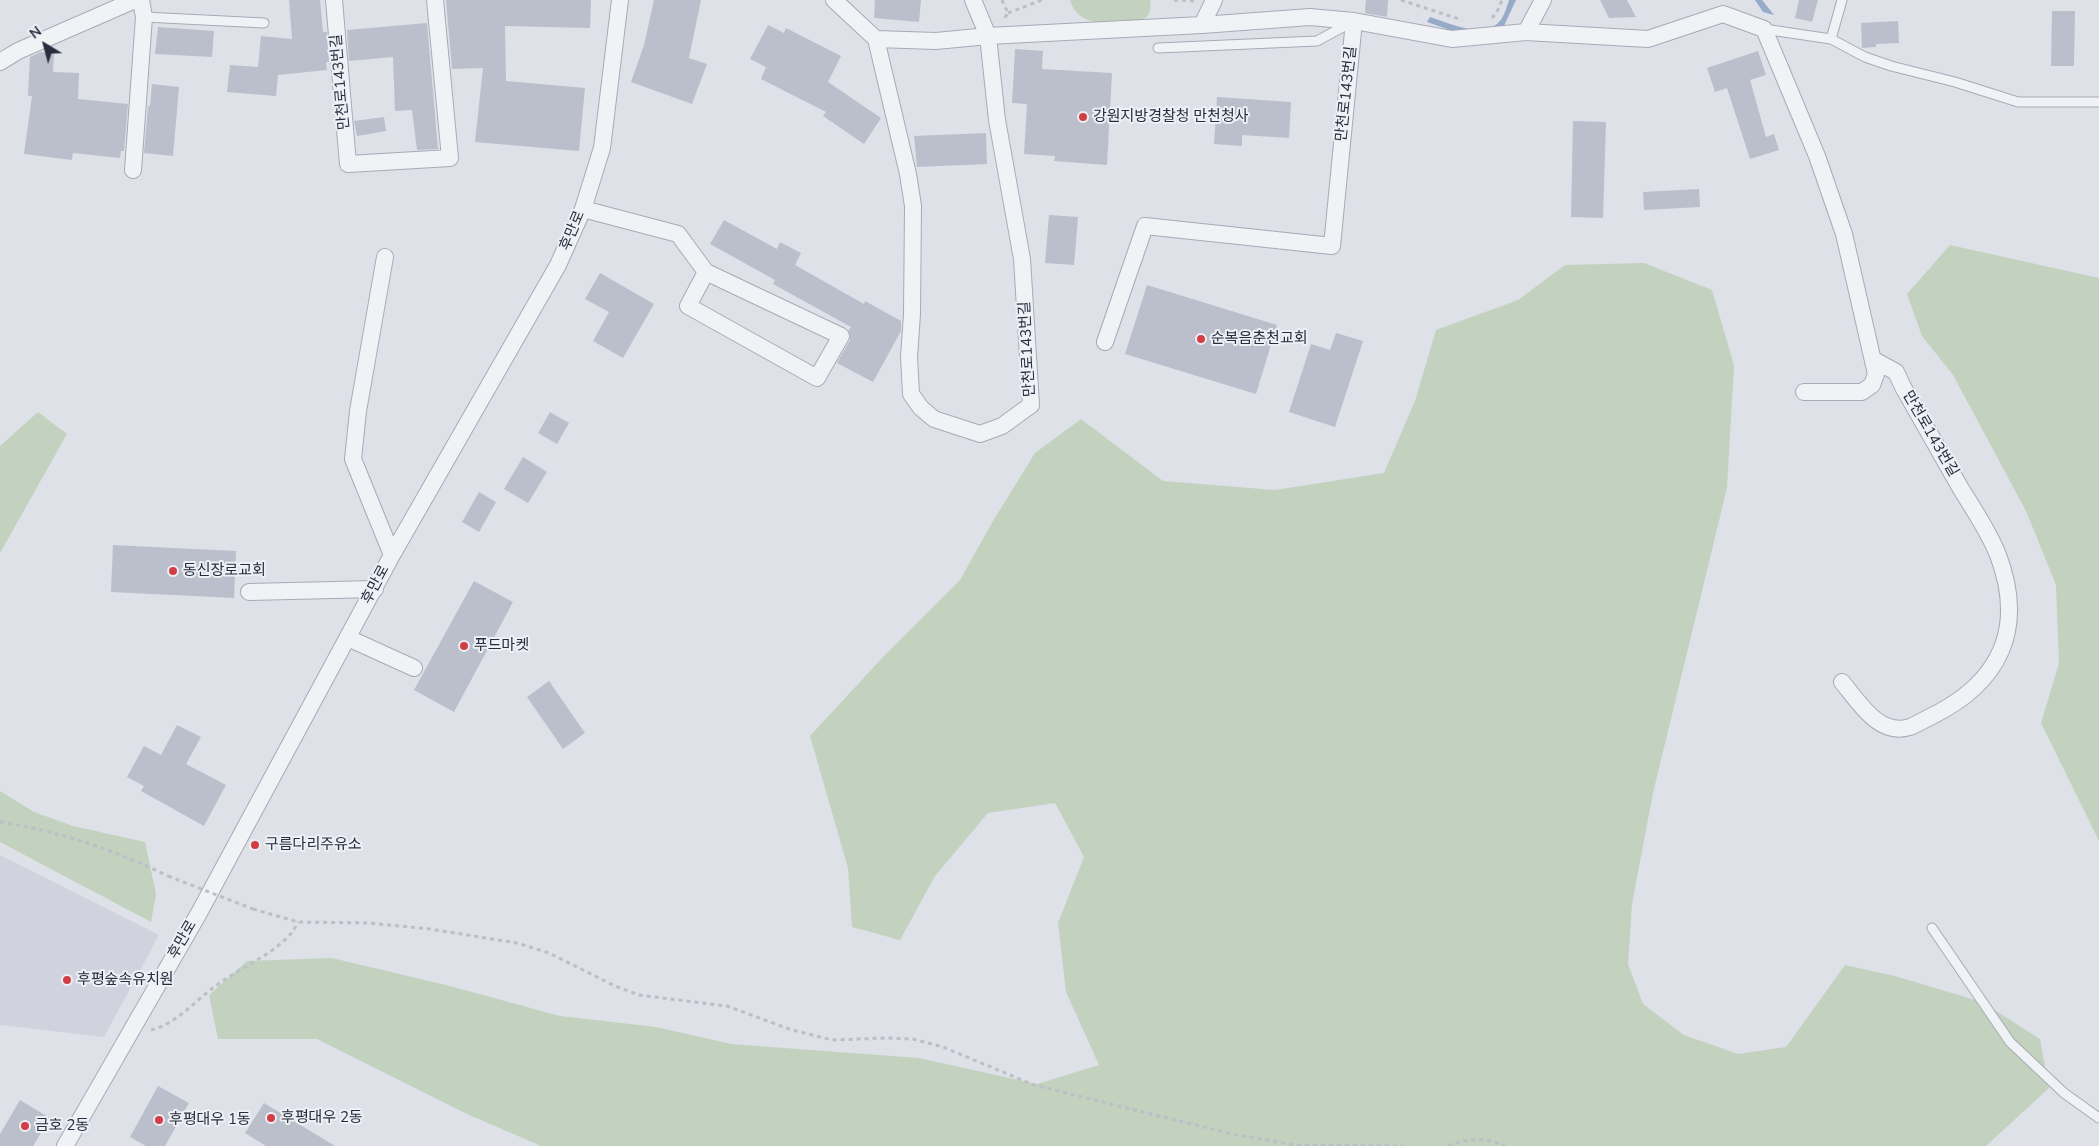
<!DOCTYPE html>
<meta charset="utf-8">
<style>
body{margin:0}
#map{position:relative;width:2099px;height:1146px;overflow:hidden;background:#dee1e8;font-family:"Nunito Sans",sans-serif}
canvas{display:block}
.north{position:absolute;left:20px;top:20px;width:50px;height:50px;-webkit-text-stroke:4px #edf0f5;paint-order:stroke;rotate:323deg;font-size:14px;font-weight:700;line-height:20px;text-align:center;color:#272d3f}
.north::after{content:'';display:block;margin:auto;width:18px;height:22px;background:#272d3f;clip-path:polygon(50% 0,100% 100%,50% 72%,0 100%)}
</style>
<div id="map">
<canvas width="2099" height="1146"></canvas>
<div class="north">N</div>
</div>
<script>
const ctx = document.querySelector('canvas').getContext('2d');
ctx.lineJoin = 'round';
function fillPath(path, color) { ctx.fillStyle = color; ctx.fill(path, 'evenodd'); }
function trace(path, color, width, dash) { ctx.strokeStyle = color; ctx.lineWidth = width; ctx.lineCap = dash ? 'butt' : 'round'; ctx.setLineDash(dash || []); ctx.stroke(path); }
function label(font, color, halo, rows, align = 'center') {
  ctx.font = font + ' "Nunito Sans","Noto Sans KR",sans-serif'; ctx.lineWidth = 4; ctx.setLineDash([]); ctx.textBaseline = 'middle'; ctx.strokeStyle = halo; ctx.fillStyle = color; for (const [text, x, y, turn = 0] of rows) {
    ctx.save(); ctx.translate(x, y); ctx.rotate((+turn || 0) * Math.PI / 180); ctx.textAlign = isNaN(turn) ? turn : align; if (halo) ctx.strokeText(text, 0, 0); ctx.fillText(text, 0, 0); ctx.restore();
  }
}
fillPath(new Path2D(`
 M0,855L159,935L104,1037L0,1025Z`), '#d0d3dd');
fillPath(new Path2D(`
 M1070,0H1150C1154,23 1135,22 1118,22C1097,23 1078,24 1070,0Z
 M1950,245L2099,278V841L2041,723L2059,663L2056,585L2026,511L1953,375L1922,336L1907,294Z
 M1644,263L1712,290L1734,365L1727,488L1653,793L1632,904L1628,964L1643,1004L1684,1035L1738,1054L1786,1047L1845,965L1895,976L1982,1002L2040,1039L2049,1088L1986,1146H541L467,1114L317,1039H218L209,995L247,961L332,958L450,986L560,1016L656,1027L731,1044L919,1058L1037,1084L1099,1065L1066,992L1058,923L1084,857L1055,803L988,813L935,876L900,940L852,927L848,868L810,736L883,657L960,580L993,521L1035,453L1081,419L1163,481L1275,490L1384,473L1415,401L1436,330L1518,300L1565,265Z
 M38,412L67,434L0,553V446Z
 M0,791L34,812L73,826L145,842L156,894L151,922L0,842Z`), '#c2d2bf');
fillPath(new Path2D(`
 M1509,0H1516L1504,26L1467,36L1427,22L1430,17C1449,23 1488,42 1502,18C1505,13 1507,6 1509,0Z
 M1755,0H1762L1774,15L1763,12Z`), '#97abc9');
fillPath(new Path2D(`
 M289,0H320L323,32H327L329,62H326L327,70L278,75L276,96L227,92L230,65L258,67L261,36L292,39Z
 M446,0H591L590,28L505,26L506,81L585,88L579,151L475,142L483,68L452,69Z
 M654,0H701L689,58L707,64L692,104L631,82L644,45Z
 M875,0H921L919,22L874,18Z
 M1366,0H1388L1387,17L1365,13Z
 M1600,0H1627L1636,17L1609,18Z
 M1799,0H1818L1812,22L1795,18Z
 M2052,11H2075L2074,66H2051Z
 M1898,21L1899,43L1876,44V47L1862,48L1861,23Z
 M427,23L438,149L417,150L412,110L395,111L393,57L349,61L347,30Z
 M768,25L784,33L786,28L841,56L828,82L881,118L864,144L823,116L826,112L761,79L766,67L750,59Z
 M158,27L214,31L212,57L155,54Z
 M1015,49L1043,51L1042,69L1112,73L1107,165L1054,161L1055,156L1024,154L1027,104L1012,103Z
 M1758,51L1766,75L1750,80L1766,137L1774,134L1779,150L1750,159L1727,88L1715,92L1707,68Z
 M41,52L54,53L53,72L79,73L78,99L128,104L124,151H121L120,158L73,153L72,160L24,154L32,96H28L30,57Z
 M152,84L179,87L173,156L144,153L148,106H150Z
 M1217,97L1291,102L1289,138L1242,135V146L1214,144Z
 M384,117L386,131L357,136L354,121Z
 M1573,121L1606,122L1603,218L1571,217Z
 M986,133L987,164L917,167L914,136Z
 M1699,189L1700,207L1644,210L1643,192Z
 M1049,215L1078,217L1074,265L1045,263Z
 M724,220L777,249L780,242L801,253L795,265L864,304L865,301L901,321V331L873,382L837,363L850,340L849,330L851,327L773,284L775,280L710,244Z
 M600,273L654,304L623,358L593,341L609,312L585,299Z
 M1147,285L1277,325L1256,394L1125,354Z
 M1336,333L1363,341L1335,427L1289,412L1311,344L1330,350Z
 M550,412L569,423L557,444L538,433Z
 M523,457L547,472L528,503L504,489Z
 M479,492L496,502L479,532L462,522Z
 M113,545L236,551L234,598L111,592Z
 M474,581L513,602L454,712L414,690Z
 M549,681L585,733L563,749L527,697Z
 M177,725L201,737L186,764L226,785L204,826L141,791L144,786L127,777L144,746L161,755Z
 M158,1086L189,1103L165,1146H146L130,1137Z
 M20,1100L50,1118L33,1146H0V1134Z
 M264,1103L335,1146H266L245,1133Z`), '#bbbfcb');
const service = new Path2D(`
 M144,17L264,23
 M1764,29L1831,39L1865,57L1891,66L1955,82L2018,102H2099
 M1831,39L1842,0
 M1158,48L1317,41L1352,22
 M1932,928L2010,1042L2064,1093L2099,1118`);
const minor = new Path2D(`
 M334,0L348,164L450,158L435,0
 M834,0L876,39L936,41L988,36L1202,25L1310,17L1354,21L1452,39L1526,32L1648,39L1723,14L1764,29L1817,156L1844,234L1876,374L1872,385L1862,392H1804
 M1202,25L1214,0
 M1526,32L1543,0
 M876,39L908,174L913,206L912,314L909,357L911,394L921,408L934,419L980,434L1002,426L1031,405L1022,259L997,120L988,36L973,0
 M0,62L18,51L135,0
 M133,170L144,17L141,0
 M583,209L678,234L706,272L688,306L817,378L841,336L706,272
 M385,257L358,411L353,459L392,555
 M1105,342L1145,226L1332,246L1354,21
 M249,592L375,589
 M348,638L414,668
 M1842,682C1859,702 1879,737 1910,727C1917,724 1924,720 1930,717C2000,683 2026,629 1998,555C1989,532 1974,510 1961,489C1942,455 1922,421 1903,387L1896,372L1874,360
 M65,1146L199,913L392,555L558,265L583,209L602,148L620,0`);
trace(service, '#a7abb5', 11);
trace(minor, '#a7abb5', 18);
trace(new Path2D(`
 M1002,0L1008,13L1004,19
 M1174,0L1196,1
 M1401,0L1462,20
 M1008,13L1042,0
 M1492,18L1497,12L1502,0
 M0,822C60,831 114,850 168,876
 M253,909L298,922L369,923L430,929L517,943L549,953L615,986L639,995L727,1006L789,1029L832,1040L886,1038L913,1039L943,1047L1034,1085L1236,1135L1295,1145L1404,1146
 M151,1030C176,1024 194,1002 214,987C237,970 266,958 287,938C292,933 295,928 298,922
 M1448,1146C1467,1138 1487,1137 1505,1146`), '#bcbfc6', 3, [4, 4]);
trace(service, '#f0f2f6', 9);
trace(minor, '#f0f2f6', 16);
trace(new Path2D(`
 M168,876L253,909`), '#bcbfc6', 3, [4, 4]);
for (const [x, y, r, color] of [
 [1083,117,5,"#d13e46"],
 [1201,339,5,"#d13e46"],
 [173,571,5,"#d13e46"],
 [464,646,5,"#d13e46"],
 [255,845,5,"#d13e46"],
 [67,980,5,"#d13e46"],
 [271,1118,5,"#d13e46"],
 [159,1120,5,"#d13e46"],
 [25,1126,5,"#d13e46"]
]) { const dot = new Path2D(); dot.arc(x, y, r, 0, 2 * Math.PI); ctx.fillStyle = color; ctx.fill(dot); trace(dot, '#edf0f5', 2); }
label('15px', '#272d3f', '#edf0f5', [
 ["만천로143번길",341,82,-95],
 ["만천로143번길",1347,94,-84],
 ["후만로",573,231,-67],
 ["만천로143번길",1028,349,-93],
 ["만천로143번길",1930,434,60],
 ["후만로",376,585,-62],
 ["후만로",183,940,-60]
]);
label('15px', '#272d3f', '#edf0f5', [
 ["강원지방경찰청 만천청사",1093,117],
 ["순복음춘천교회",1211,339],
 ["동신장로교회",183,571],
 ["푸드마켓",474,646],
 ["구름다리주유소",265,845],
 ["후평숲속유치원",77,980],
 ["후평대우 2동",281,1118],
 ["후평대우 1동",169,1120],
 ["금호 2동",35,1126]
], 'left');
</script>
